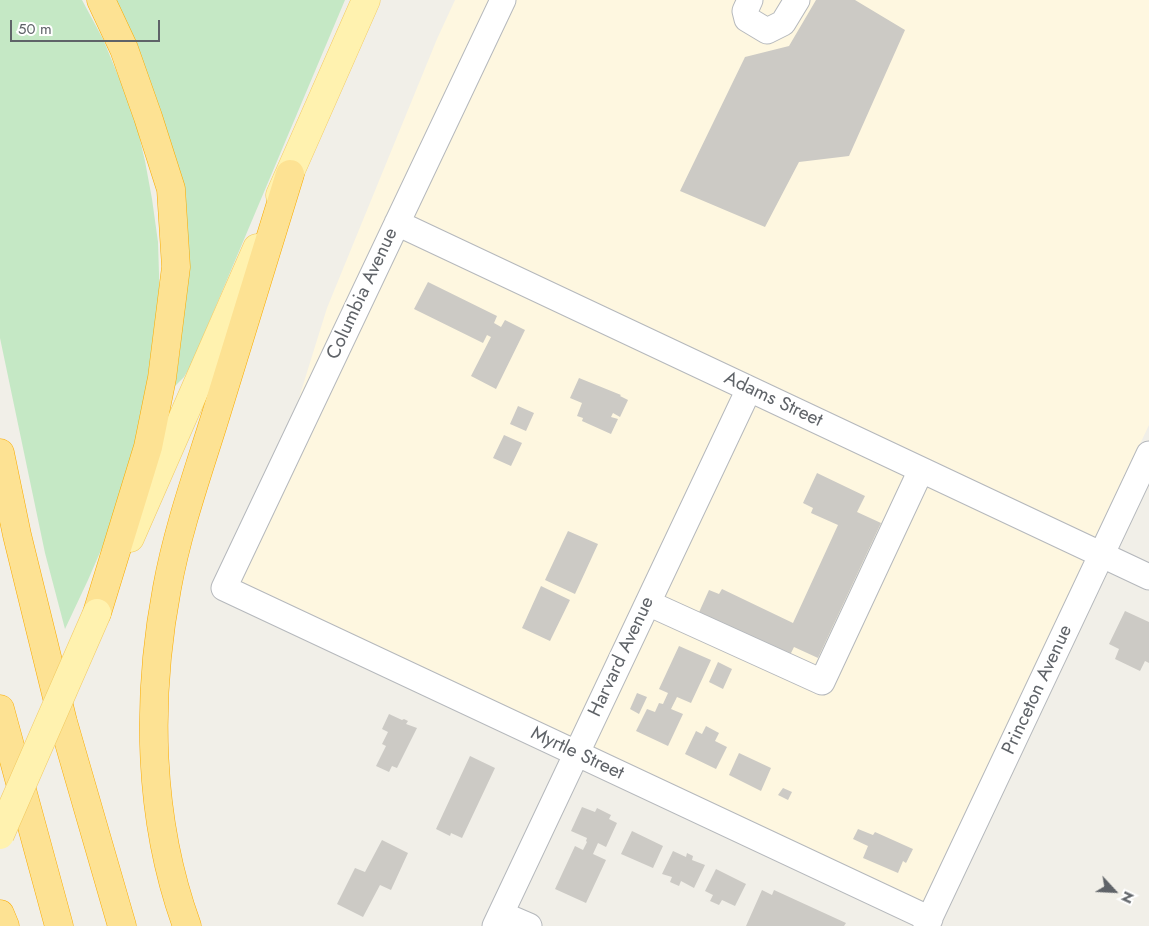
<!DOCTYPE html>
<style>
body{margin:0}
#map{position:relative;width:1149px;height:926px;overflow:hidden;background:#f1efe8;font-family:Jost,sans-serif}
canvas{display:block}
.north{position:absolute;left:1089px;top:866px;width:50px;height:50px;-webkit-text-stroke:4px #fff;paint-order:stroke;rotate:115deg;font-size:14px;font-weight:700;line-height:20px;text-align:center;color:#5f6368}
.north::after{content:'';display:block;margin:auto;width:18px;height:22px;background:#5f6368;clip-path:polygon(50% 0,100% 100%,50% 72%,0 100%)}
.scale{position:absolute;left:10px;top:20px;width:150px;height:22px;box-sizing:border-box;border:2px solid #5f6368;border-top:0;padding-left:6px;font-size:15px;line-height:18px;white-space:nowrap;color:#5f6368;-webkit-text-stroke:4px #fff;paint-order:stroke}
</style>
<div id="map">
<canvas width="1149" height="926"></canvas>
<div class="north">N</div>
<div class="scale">50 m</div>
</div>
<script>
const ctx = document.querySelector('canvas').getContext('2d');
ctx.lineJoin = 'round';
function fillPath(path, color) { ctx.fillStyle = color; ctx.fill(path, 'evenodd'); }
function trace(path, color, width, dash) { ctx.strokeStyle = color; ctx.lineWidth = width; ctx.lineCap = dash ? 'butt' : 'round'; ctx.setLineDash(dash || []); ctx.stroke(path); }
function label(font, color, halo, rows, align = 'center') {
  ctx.font = font + ' Jost,sans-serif'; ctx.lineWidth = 4; ctx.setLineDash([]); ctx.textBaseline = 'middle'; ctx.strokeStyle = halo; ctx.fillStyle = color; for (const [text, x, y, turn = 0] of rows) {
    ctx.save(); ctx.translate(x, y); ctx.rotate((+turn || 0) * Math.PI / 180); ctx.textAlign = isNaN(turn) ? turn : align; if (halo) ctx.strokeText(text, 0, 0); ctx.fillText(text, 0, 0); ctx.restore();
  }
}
fillPath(new Path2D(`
 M455,0H1149V425L923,903L240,587L327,308L437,39Z`), '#fef7e0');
fillPath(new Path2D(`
 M0,0H82L103,39L134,114L145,161L152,199L158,242L160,306L155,368L121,504L88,580L65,629L45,553L0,338Z
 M107,0H345L191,365L184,377L175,386L180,348L182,280Z`), '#c5e8c5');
fillPath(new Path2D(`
 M816,0H855L905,30L849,156L799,162L765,227L680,191L745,57L789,46Z
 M428,282L497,316L494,323L501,327L505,320L525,330L496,389L471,376L491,337L487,335L483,343L414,309Z
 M579,378L621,395L620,396L628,400L620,417L613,413L611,417L618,419L611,434L582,421L583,418L577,416L582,403L570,398Z
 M518,406L534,413L526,431L510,424Z
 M504,435L522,443L511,466L493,458Z
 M817,473L865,496L857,512L881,523L818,658L794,647L787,661L696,619L709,590L719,594L722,589L793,623L838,525L811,513L813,508L803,503Z
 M568,531L598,544L575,594L545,580Z
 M541,586L570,600L550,641L522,628Z
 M1125,611L1149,622V663L1145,661L1140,671L1115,659L1119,649L1109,644Z
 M679,646L711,660L691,703L677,697L671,709L683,714L668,746L636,731L647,709L655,712L659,703L663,704L668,693L659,689Z
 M718,662L732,669L723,689L709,682Z
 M637,693L647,697L639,714L630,709Z
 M389,714L402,720L404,719L408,721L406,724L417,728L397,768L392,766L389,772L376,766L386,746L382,744L388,732L382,729Z
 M706,726L719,733L715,741L727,747L716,769L685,754L696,731L702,734Z
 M739,753L771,768L761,791L729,775Z
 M470,756L495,768L462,838L451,833L450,836L436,829Z
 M783,788L792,792L788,800L778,795Z
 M582,807L595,812L597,808L611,815L609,819L617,823L606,847L598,843L593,854L606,860L586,903L555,889L575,846L583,850L587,842L586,841L587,838L571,831Z
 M858,829L873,835L875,832L913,849L906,863L903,861L898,873L863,858L868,846L853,839Z
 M632,831L663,846L653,868L621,854Z
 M382,840L408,853L391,890L380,885L363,917L337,904L355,868L365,872Z
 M673,851L686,857L687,853L693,856L692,860L705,865L694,888L681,881L679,886L670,882L672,877L662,874Z
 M716,869L746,884L735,906L722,900L719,905L710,901L713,895L705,891Z
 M762,890L772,895L774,890L846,923L844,926H746Z`), '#cccac5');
const minor = new Path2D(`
 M503,0L224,588L930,919
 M750,0L745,11L747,19L767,31L783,23L797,0
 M397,223L1149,577
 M648,603L822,682L921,470
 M501,914L529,926
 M495,926L749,389
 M926,926L1149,454`);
const major = new Path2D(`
 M280,195L366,0
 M130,538L257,248`);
const highway = new Path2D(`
 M0,453L17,535L63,722L122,926
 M97,613L148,447L162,378L176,267L171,189L148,117L124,49L101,0
 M0,709L59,926
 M0,914L5,926
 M187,926C148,819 146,699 167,588C178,527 200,467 218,408C242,330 266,252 290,174`);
trace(minor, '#b5b8bc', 27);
trace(major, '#f2c960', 29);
trace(highway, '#f9ab00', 29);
trace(minor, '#fff', 25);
trace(major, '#fff2af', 28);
trace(highway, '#fde293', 28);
const majorBridge = new Path2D(`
 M0,835L97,613`);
trace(majorBridge, '#f2c960', 29, []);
trace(majorBridge, '#fff2af', 28);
label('19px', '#5f6368', '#fff', [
 ["Columbia Avenue",363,294,-65],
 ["Adams Street",773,400,25],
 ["Harvard Avenue",622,657,-65],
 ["Princeton Avenue",1038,690,-65],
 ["Myrtle Street",577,754,25]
]);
</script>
